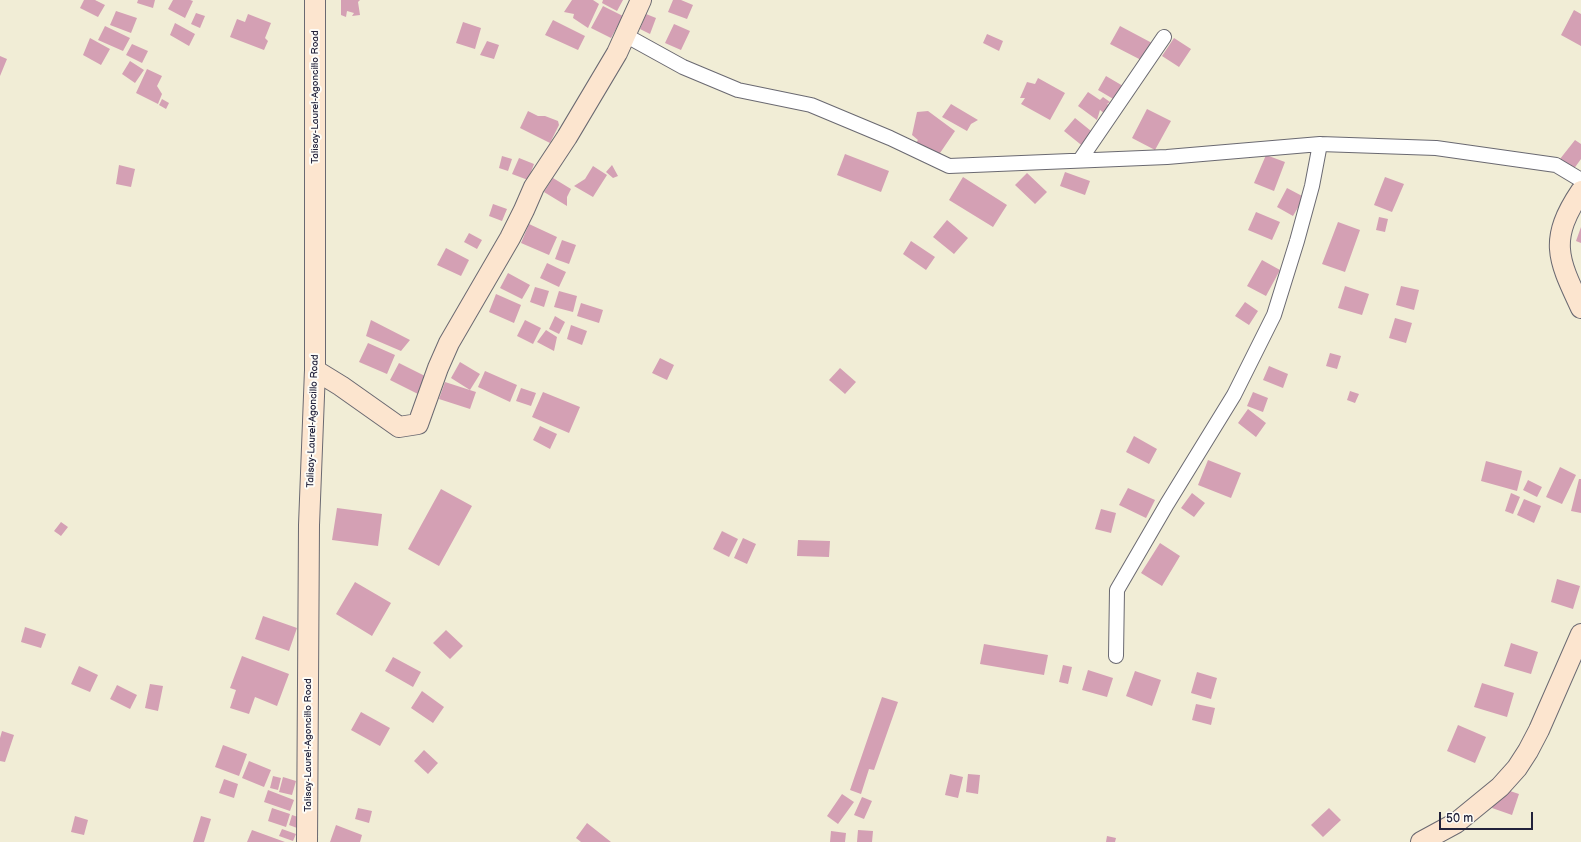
<!DOCTYPE html>
<style>
body{margin:0}
#map{position:relative;width:1581px;height:842px;overflow:hidden;background:#f1edd6;font-family:"Balsamiq Sans",sans-serif}
canvas{display:block}
.scale{position:absolute;left:1439px;top:812px;width:94px;height:18px;box-sizing:border-box;border:2px solid #22223b;border-top:0;padding-left:5px;font-size:12px;line-height:14px;white-space:nowrap;color:#22223b;-webkit-text-stroke:3px #fdfcf7;paint-order:stroke}
</style>
<div id="map">
<canvas width="1581" height="842"></canvas>
<div class="scale">50 m</div>
</div>
<script>
const ctx = document.querySelector('canvas').getContext('2d');
ctx.lineJoin = 'round';
function fillPath(path, color) { ctx.fillStyle = color; ctx.fill(path, 'evenodd'); }
function trace(path, color, width, dash) { ctx.strokeStyle = color; ctx.lineWidth = width; ctx.lineCap = dash ? 'butt' : 'round'; ctx.setLineDash(dash || []); ctx.stroke(path); }
function label(font, color, halo, rows, align = 'center') {
  ctx.font = font + ' "Balsamiq Sans",sans-serif'; ctx.lineWidth = 4; ctx.setLineDash([]); ctx.textBaseline = 'middle'; ctx.strokeStyle = halo; ctx.fillStyle = color; for (const [text, x, y, turn = 0] of rows) {
    ctx.save(); ctx.translate(x, y); ctx.rotate((+turn || 0) * Math.PI / 180); ctx.textAlign = isNaN(turn) ? turn : align; if (halo) ctx.strokeText(text, 0, 0); ctx.fillText(text, 0, 0); ctx.restore();
  }
}
fillPath(new Path2D(`
 M84,0H95L105,5L98,17L80,8Z
 M138,0H155L153,8L137,3Z
 M173,0H190L193,1L185,18L168,9Z
 M341,0H360L358,2L360,15L352,16L354,13L347,11L346,17L341,15Z
 M572,0H593L599,4L588,28L573,18L574,14L564,12Z
 M603,0H623L617,11L602,3Z
 M673,0H681L693,5L687,19L668,12Z
 M603,6L623,16L611,38L591,28Z
 M1574,10L1581,14V46L1561,35Z
 M116,11L137,18L131,33L110,25Z
 M196,13L205,16L200,28L191,24Z
 M248,14L271,23L265,38L268,41L264,50L230,37L237,19L245,22Z
 M646,14L656,18L650,34L640,29Z
 M553,20L585,36L578,50L545,35Z
 M463,22L481,28L475,49L456,43Z
 M175,23L195,34L189,46L170,35Z
 M674,24L690,31L681,50L665,43Z
 M105,26L130,38L123,51L98,40Z
 M1120,26L1152,43L1143,61L1110,44Z
 M987,34L1003,41L999,51L983,43Z
 M90,38L110,49L101,65L83,55Z
 M1174,38L1191,49L1179,67L1162,56Z
 M487,41L499,45L494,59L480,55Z
 M132,44L148,51L142,63L126,55Z
 M0,56L7,59L0,76Z
 M130,61L144,70L135,83L122,74Z
 M147,69L162,76L157,86L162,94L158,104L136,93Z
 M1106,76L1123,86L1115,100L1098,90Z
 M1038,78L1065,93L1050,120L1021,104L1025,98H1020L1027,82L1035,84Z
 M1088,92L1100,100L1103,97L1110,102L1107,104L1109,105L1105,114L1100,110L1097,120L1078,106Z
 M162,99L169,103L166,109L159,105Z
 M951,104L978,120L971,124L967,131L942,117Z
 M1147,109L1171,121L1155,150L1132,138Z
 M528,111L538,116H545L558,121L559,125L550,143L520,128Z
 M928,111L955,131L938,156L915,144L918,140L912,135L917,112Z
 M1075,118L1096,135L1085,148L1064,131Z
 M1575,140L1581,144V159L1573,170L1560,159Z
 M845,154L889,171L881,192L837,175Z
 M1266,155L1285,162L1274,191L1254,183Z
 M502,156L512,159L508,171L499,168Z
 M519,158L534,164L528,180L512,174Z
 M119,165L135,169L131,187L116,184Z
 M612,165L618,176L613,178L606,172Z
 M593,166L607,175L593,197L574,186L585,179Z
 M1065,172L1090,181L1085,195L1060,186Z
 M1027,173L1047,192L1035,204L1015,185Z
 M963,177L1007,205L993,227L949,200Z
 M1385,177L1404,184L1392,212L1374,205Z
 M553,178L571,189L567,197V206L544,192Z
 M1287,188L1304,197L1293,216L1277,207Z
 M493,204L507,209L502,221L489,216Z
 M1256,212L1280,222L1272,240L1248,230Z
 M1379,217L1388,219L1385,232L1376,230Z
 M947,220L968,238L954,254L933,237Z
 M1338,222L1360,230L1345,272L1322,264Z
 M529,224L557,237L549,255L521,243Z
 M1581,227V243L1576,241Z
 M469,233L482,240L477,249L464,242Z
 M562,240L576,245L569,264L555,259Z
 M911,241L935,257L926,270L903,254Z
 M446,248L469,260L461,276L437,265Z
 M1262,260L1280,270L1266,296L1247,286Z
 M547,263L566,272L559,287L540,278Z
 M508,273L530,285L522,299L500,288Z
 M1345,286L1369,294L1362,315L1338,308Z
 M1401,286L1419,290L1414,310L1396,305Z
 M535,287L549,291L544,307L530,302Z
 M559,291L577,296L573,312L554,307Z
 M496,294L521,305L514,323L489,312Z
 M1245,302L1258,311L1249,325L1235,316Z
 M581,303L603,310L599,323L577,316Z
 M555,316L565,322L559,334L549,329Z
 M1395,318L1412,323L1406,343L1389,338Z
 M371,320L410,340L401,351L366,336Z
 M525,320L541,328L533,344L517,336Z
 M571,325L587,331L582,345L567,339Z
 M546,330L557,337L554,351L537,342Z
 M368,343L395,355L387,374L359,362Z
 M1330,353L1341,356L1337,369L1326,366Z
 M660,358L674,365L667,380L652,373Z
 M460,362L480,374L470,390L451,378Z
 M399,363L427,377L418,394L390,380Z
 M1269,366L1288,374L1283,388L1263,380Z
 M840,368L856,382L845,394L829,380Z
 M485,371L517,385L510,402L478,387Z
 M445,382L476,392L470,409L439,399Z
 M521,388L536,393L531,406L516,401Z
 M1350,391L1359,394L1355,403L1347,400Z
 M543,392L580,407L569,433L532,417Z
 M1253,392L1268,398L1263,412L1247,406Z
 M1248,409L1266,423L1256,437L1238,423Z
 M540,426L557,434L550,449L533,440Z
 M1134,436L1157,449L1149,464L1126,452Z
 M1208,460L1241,473L1231,498L1198,485Z
 M1486,461L1522,471L1517,491L1481,481Z
 M1560,467L1576,475L1562,504L1546,497Z
 M1579,479H1581V513L1571,511Z
 M1528,480L1542,487L1537,497L1523,490Z
 M1128,488L1155,500L1146,518L1119,505Z
 M441,489L472,506L439,566L408,549Z
 M1192,493L1205,503L1194,517L1181,508Z
 M1511,493L1520,497L1513,514L1505,511Z
 M1524,499L1541,506L1534,523L1517,515Z
 M337,508L382,514L378,546L332,540Z
 M1101,509L1116,513L1111,533L1095,529Z
 M61,522L68,527L61,536L54,531Z
 M722,531L738,539L729,557L713,549Z
 M743,538L756,544L747,564L734,558Z
 M798,540L830,541L829,557L797,556Z
 M1160,543L1180,556L1162,586L1141,573Z
 M1557,579L1580,586L1573,609L1551,602Z
 M355,582L391,603L372,636L336,614Z
 M263,616L297,628L289,651L255,639Z
 M25,627L46,634L41,648L21,642Z
 M446,630L463,646L450,659L433,643Z
 M1511,643L1538,652L1531,674L1504,666Z
 M984,644L1048,655L1044,675L980,664Z
 M242,656L289,674L277,706L255,697L249,714L230,708L236,690L230,688Z
 M393,657L421,672L413,687L385,671Z
 M1063,665L1072,667L1068,684L1059,682Z
 M79,666L98,675L90,692L71,684Z
 M1088,670L1113,678L1107,697L1082,690Z
 M1135,671L1161,680L1152,706L1126,696Z
 M1197,672L1217,678L1211,699L1191,693Z
 M1482,683L1514,693L1507,717L1474,707Z
 M150,684L163,686L158,711L145,708Z
 M117,685L137,695L130,709L110,699Z
 M422,691L444,707L433,723L411,708Z
 M882,697L898,702L874,770L869,769L861,794L850,790Z
 M1196,704L1215,708L1211,725L1192,720Z
 M361,712L390,728L380,746L351,730Z
 M1458,725L1486,737L1475,763L1447,751Z
 M2,731L14,735L5,762L0,761V738Z
 M223,745L247,754L239,776L215,767Z
 M424,750L438,763L428,774L414,761Z
 M249,761L271,770L264,787L242,778Z
 M950,774L963,777L958,798L945,795Z
 M968,774L980,775L978,794L966,792Z
 M273,776L281,778L278,790L270,788Z
 M283,777L296,781L292,795L279,792Z
 M224,779L238,784L234,798L219,793Z
 M1501,788L1519,794L1512,815L1492,808Z
 M268,790L294,800L290,811L264,802Z
 M842,794L854,802L838,824L827,816Z
 M862,797L872,801L864,819L854,815Z
 M272,808L290,814L286,827L268,821Z
 M358,808L372,811L369,823L355,819Z
 M1329,808L1341,820L1323,837L1311,825Z
 M292,815L304,819L300,829L289,825Z
 M75,816L88,820L84,835L71,832Z
 M201,816L211,819L204,842H193Z
 M587,823L611,842H581L576,838Z
 M336,825L362,835L360,842H330Z
 M282,829L296,834L293,841L279,836Z
 M252,830L285,842H247Z
 M858,830L873,831L872,842H857Z
 M831,831L846,833L845,842H830Z
 M1107,836L1116,838L1115,842H1106Z`), '#d4a0b4');
const street = new Path2D(`
 M625,35L683,67L738,90L811,105L890,138L949,166L1167,157L1320,144L1436,148L1556,165L1581,180
 M1080,160L1164,37
 M1116,656L1117,590L1167,504L1234,395L1274,315L1297,241L1312,186L1320,144`);
const secondary = new Path2D(`
 M1581,191C1548,240 1558,259 1581,308
 M315,370L341,386L399,427L418,424L438,368L449,343L510,238L524,210L534,187L567,137L617,53L641,0
 M307,842L309,525L315,370V0
 M1421,842L1456,823L1500,787L1517,768L1528,751L1539,730L1581,634`);
trace(street, '#6a6971', 16);
trace(secondary, '#6a6971', 22);
trace(street, '#fff', 14);
trace(secondary, '#fce5cf', 20);
label('10px', '#22223b', '#fdfcf7', [
 ["Talisay-Laurel-Agoncillo Road",315,97,-90],
 ["Talisay-Laurel-Agoncillo Road",313,421,-88],
 ["Talisay-Laurel-Agoncillo Road",308,745,-90]
]);
</script>
